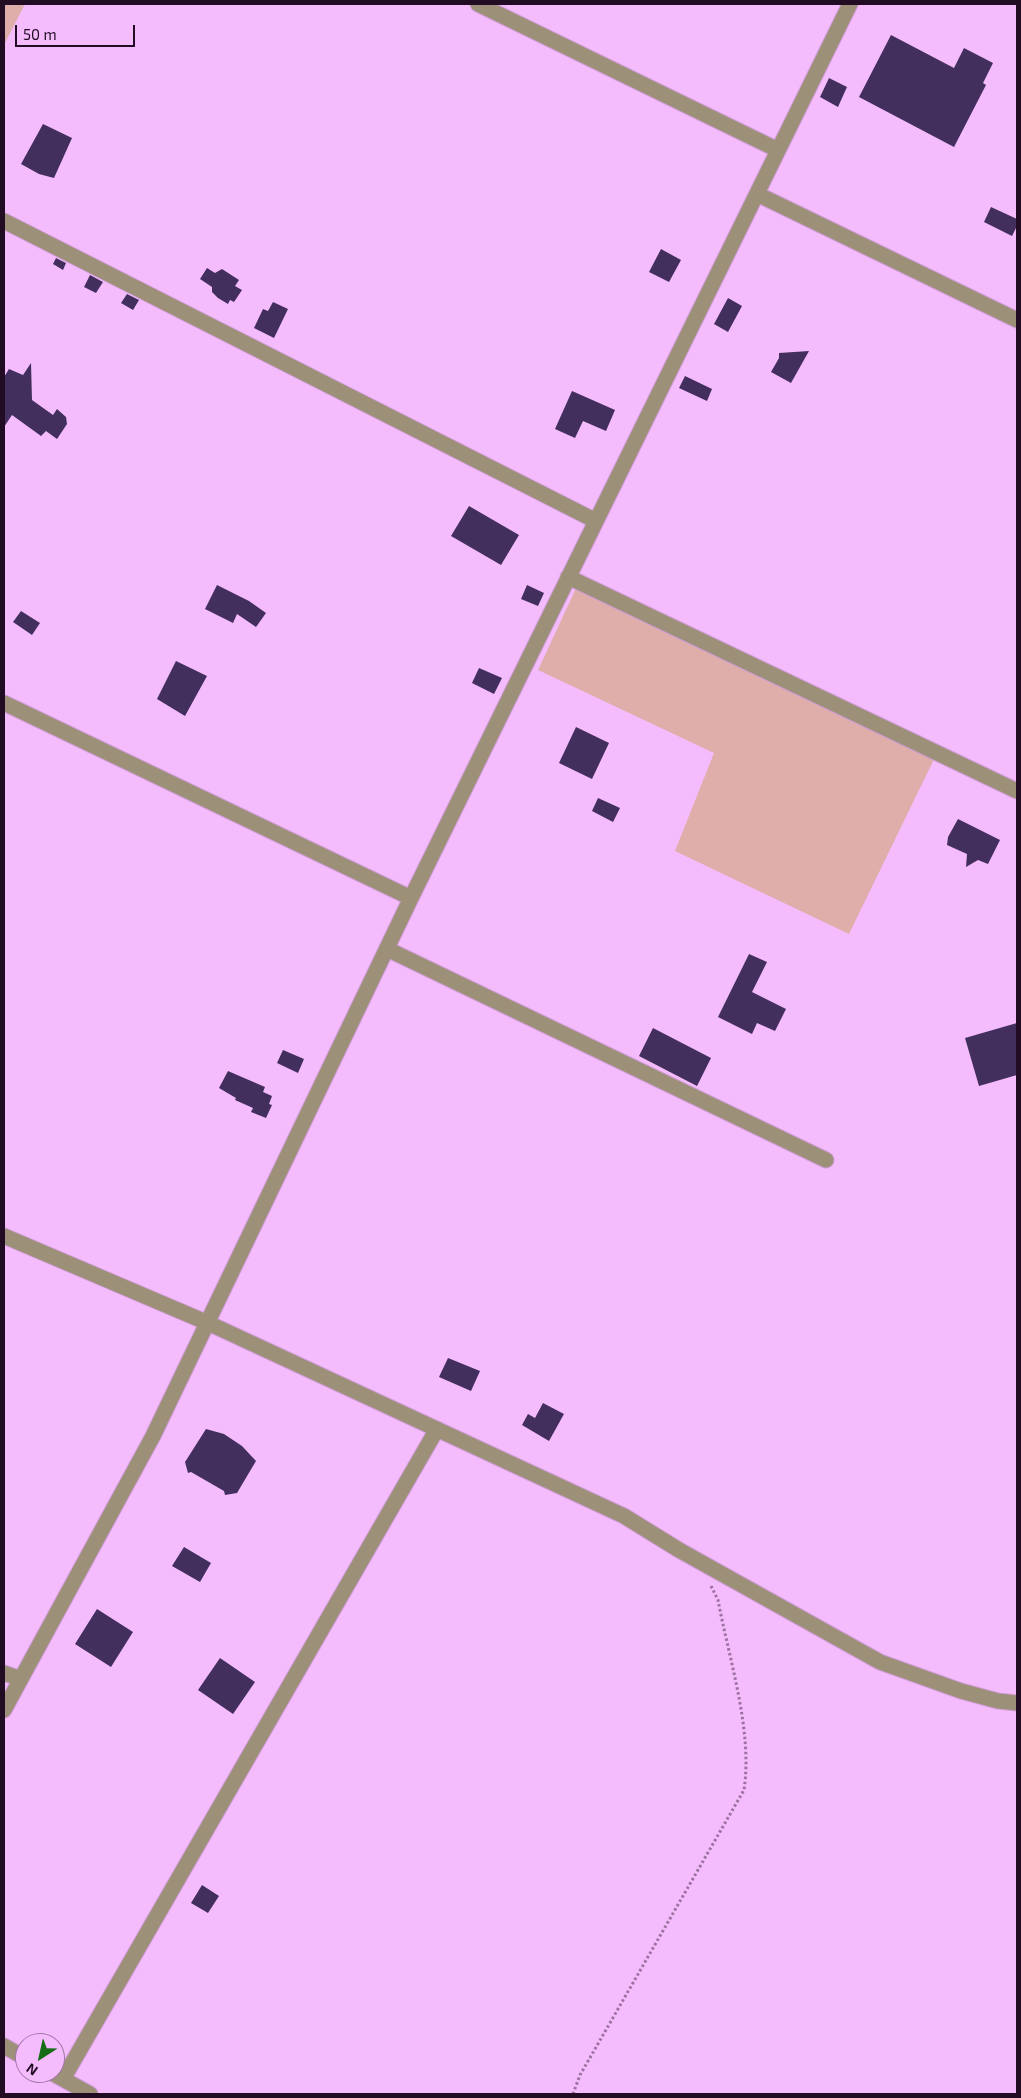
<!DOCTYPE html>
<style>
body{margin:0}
#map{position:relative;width:1021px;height:2098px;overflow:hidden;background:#f5bcfd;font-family:"Exo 2",sans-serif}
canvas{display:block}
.frame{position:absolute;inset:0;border:5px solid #210c23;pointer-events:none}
.north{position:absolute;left:15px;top:2033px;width:50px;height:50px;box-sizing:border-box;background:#f5bcfd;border:1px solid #a076a6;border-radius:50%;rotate:215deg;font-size:14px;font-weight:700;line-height:20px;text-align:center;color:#210c23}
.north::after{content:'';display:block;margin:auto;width:18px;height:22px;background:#156c14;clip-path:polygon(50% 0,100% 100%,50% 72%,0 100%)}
.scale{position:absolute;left:15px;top:25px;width:120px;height:22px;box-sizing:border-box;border:2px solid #210c23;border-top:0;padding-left:6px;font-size:15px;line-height:18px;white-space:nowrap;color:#210c23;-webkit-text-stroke:4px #f5bcfd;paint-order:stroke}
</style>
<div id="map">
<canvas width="1021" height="2098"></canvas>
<div class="frame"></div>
<div class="north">N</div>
<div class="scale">50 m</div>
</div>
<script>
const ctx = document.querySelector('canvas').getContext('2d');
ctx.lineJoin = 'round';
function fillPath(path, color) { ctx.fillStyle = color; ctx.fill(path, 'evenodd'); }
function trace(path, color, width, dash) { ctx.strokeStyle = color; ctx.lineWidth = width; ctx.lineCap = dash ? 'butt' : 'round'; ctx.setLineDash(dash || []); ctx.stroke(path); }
fillPath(new Path2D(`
 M4,4H25L4,45Z
 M579,582L937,753L849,934L675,851L714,753L538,670Z`), '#dfadaa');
fillPath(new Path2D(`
 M891,35L954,68L964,48L993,63L983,83L986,85L954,147L859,97Z
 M829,78L847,87L838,107L820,97Z
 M43,124L72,138L54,178L39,174L21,164Z
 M991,207L1017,219V226L1012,236L984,222Z
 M661,249L681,260L669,282L649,272Z
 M56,258L66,263L63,270L53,264Z
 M207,268L215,273L222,269L239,280L235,286L242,290L234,302L230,300L228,304L218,298L212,292V287L200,279Z
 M90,275L103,282L96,293L84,287Z
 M127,294L139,300L133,310L121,303Z
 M728,298L742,306L728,332L714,324Z
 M273,302L288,309L274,338L254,328L263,309L268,311Z
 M809,351L791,383L771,372L779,358V353Z
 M31,363L32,400L53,415L57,409L66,417L67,424L57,439L46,431L41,436L12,415L4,427V377L9,369L23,375Z
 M685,376L712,389L707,401L679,388Z
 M572,391L615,410L606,431L583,421L575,438L555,429Z
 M469,506L519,535L501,565L451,536Z
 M217,585L249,601L266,613L256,627L237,614L233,623L205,609Z
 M527,585L544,593L538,606L521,599Z
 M21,611L40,623L32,635L13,622Z
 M176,661L207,676L185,716L157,699Z
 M479,668L502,678L494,694L472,683Z
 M576,727L609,743L592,779L559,763Z
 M598,798L620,808L613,822L592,811Z
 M958,819L1000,840L988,864L978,860L966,867L967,854L947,845L948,837Z
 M749,954L767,962L752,992L786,1009L775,1031L757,1023L752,1034L718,1017Z
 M1017,1023V1075L979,1086L965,1038Z
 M653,1028L711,1058L697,1086L639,1056Z
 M283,1050L304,1059L298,1073L277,1063Z
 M228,1071L265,1087L263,1092L272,1096L269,1104L272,1105L266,1118L251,1112L253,1108L235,1100L236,1098L219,1088Z
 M448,1358L480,1371L471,1391L439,1377Z
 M543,1403L564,1414L549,1441L522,1425L528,1414L535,1418Z
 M206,1429L224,1434L242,1446L256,1461L237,1493L225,1495L224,1491L191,1472L188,1473L185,1462Z
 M184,1547L211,1563L200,1582L172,1566Z
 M97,1609L133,1632L111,1667L75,1644Z
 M220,1658L255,1682L233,1714L198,1690Z
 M202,1885L219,1896L208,1913L191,1903Z`), '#432f5d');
const street = new Path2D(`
 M478,4L778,150
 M757,194L1017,320
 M4,221L596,521
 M568,577L1017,791
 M4,703L411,898
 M387,949L826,1160
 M4,1236L208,1323L624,1516L679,1550L880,1662L961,1691L998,1701L1017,1703
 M4,1673L21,1679
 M4,1710L153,1436L411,898L850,4
 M4,2046L25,2058
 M52,2073L90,2094
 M63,2079L437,1429`);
trace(street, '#cf9cd6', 17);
trace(new Path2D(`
 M573,2094L580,2075L744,1790C753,1731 729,1659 718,1600L711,1586`), '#9b71a0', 3, [2.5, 2.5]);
trace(street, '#9d9078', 15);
</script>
